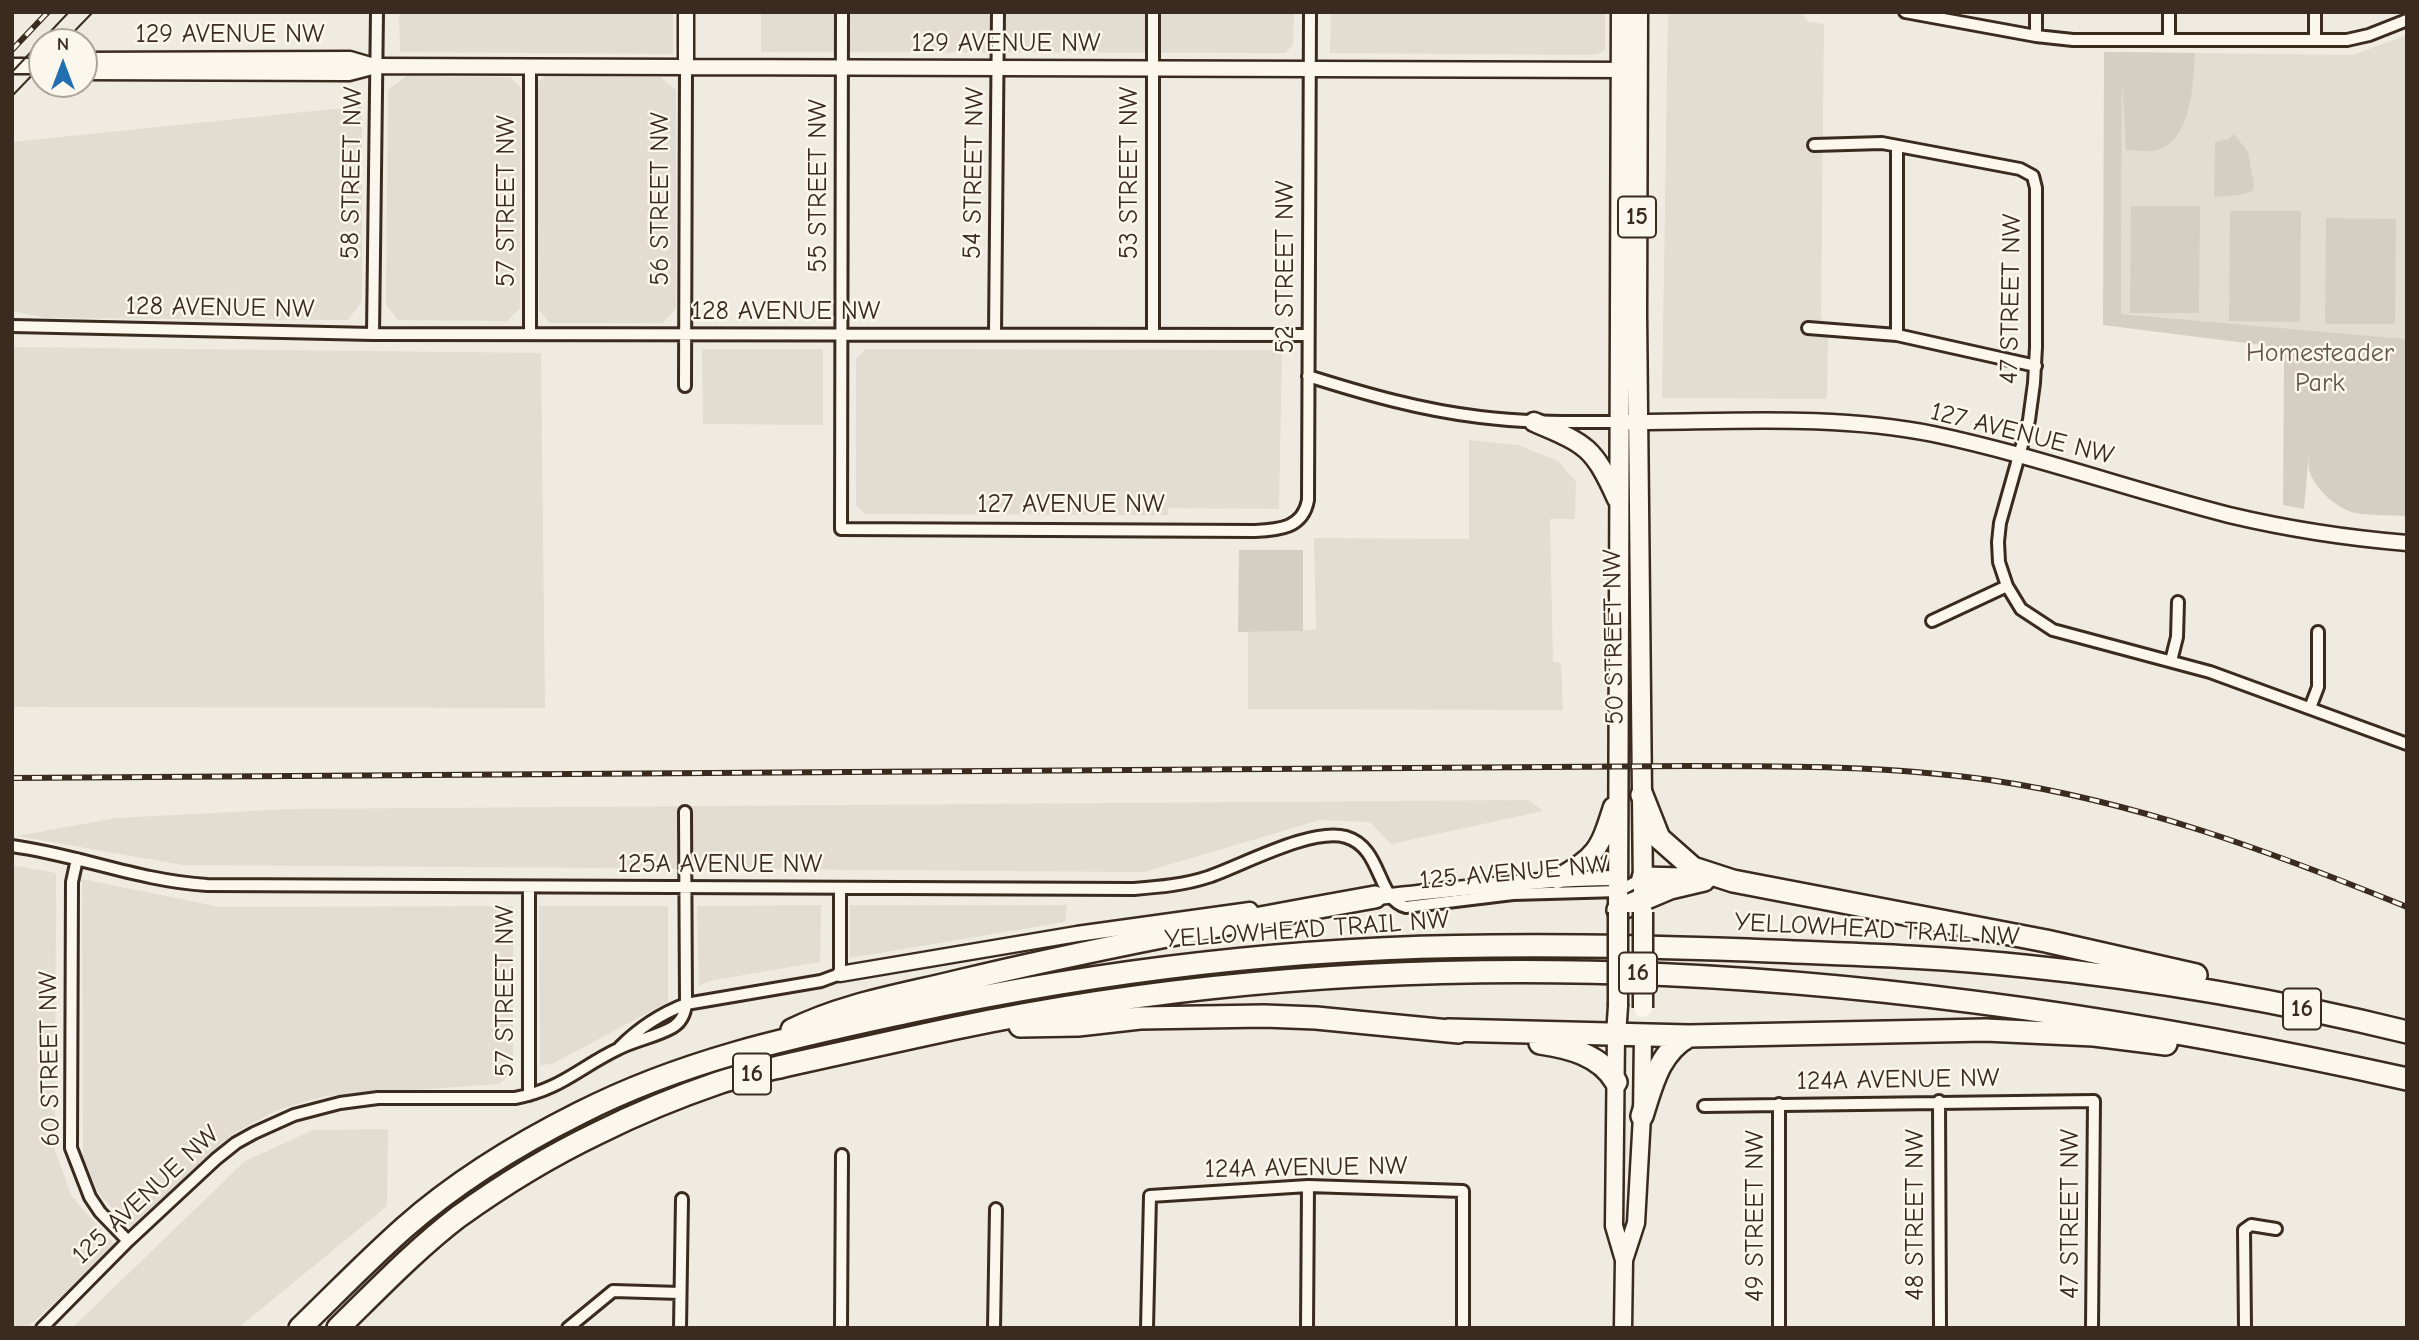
<!DOCTYPE html>
<style>
body{margin:0}
#map{position:relative;width:2419px;height:1340px;overflow:hidden;background:#f0ebe0;font-family:"Comic Neue",sans-serif}
canvas{display:block}
.frame{position:absolute;inset:0;border:14px solid #3b2a1e;pointer-events:none}
.north{position:absolute;left:28px;top:28px;width:70px;height:70px;box-sizing:border-box;background:#fbf7ec;border:2px solid #aea59a;border-radius:50%;rotate:0deg;font-size:19px;font-weight:700;line-height:28px;text-align:center;color:#3b2a1e}
.north::after{content:'';display:block;margin:auto;width:24px;height:32px;background:#1f6fb2;clip-path:polygon(50% 0,100% 100%,50% 72%,0 100%)}
</style>
<div id="map">
<canvas width="2419" height="1340"></canvas>
<div class="frame"></div>
<div class="north">N</div>
</div>
<script>
const ctx = document.querySelector('canvas').getContext('2d');
ctx.lineJoin = 'round';
function fillPath(path, color) { ctx.fillStyle = color; ctx.fill(path, 'evenodd'); }
function trace(path, color, width, dash) { ctx.strokeStyle = color; ctx.lineWidth = width; ctx.lineCap = dash ? 'butt' : 'round'; ctx.setLineDash(dash || []); ctx.stroke(path); }
function label(font, color, halo, rows, align = 'center') {
  ctx.font = font + ' "Comic Neue",sans-serif'; ctx.lineWidth = 5; ctx.setLineDash([]); ctx.textBaseline = 'middle'; ctx.strokeStyle = halo; ctx.fillStyle = color; for (const [text, x, y, turn = 0] of rows) {
    ctx.save(); ctx.translate(x, y); ctx.rotate((+turn || 0) * Math.PI / 180); ctx.textAlign = isNaN(turn) ? turn : align; if (halo) ctx.strokeText(text, 0, 0); ctx.fillText(text, 0, 0); ctx.restore();
  }
}
fillPath(new Path2D(`
 M399,12H673V54L400,52Z
 M761,12H1294L1293,44L1286,53L761,52Z
 M1331,12H1605V50L1597,54L1584,55L1330,53Z
 M1668,12H1802L1808,22L1824,24L1821,315L1828,339L1827,399L1662,398Z
 M2407,35V339L2121,314L2122,52L2353,55Z
 M406,76L510,77L521,87L520,308L507,321L398,320L386,305L388,90Z
 M545,76L660,77L676,90V308L663,323H550L539,310L537,83Z
 M362,106V301L348,320L47,318L12,311V142Z
 M12,347L541,353L545,708L12,707Z
 M702,349H823V425L703,424Z
 M866,349L1282,350L1279,509L1168,508V515L865,514L856,506V358Z
 M1469,440L1518,445L1558,461L1576,482L1575,519H1550L1553,662L1561,663L1563,710L1248,709V632L1302,631L1316,629L1314,538L1469,539Z
 M1529,800L1543,811L1391,844L1370,822L1320,820L1144,872L183,865L17,836L116,818L290,809Z
 M12,865L56,873L55,1151L72,1197L116,1246L27,1328H12Z
 M82,879L220,907L513,906V1072L499,1084L325,1096L275,1111L232,1134L133,1230L99,1194L83,1156Z
 M821,905L820,962L709,981L699,986L697,906Z
 M850,905H1067L1065,922L850,958Z
 M539,906H668V1002L552,1064L540,1065Z
 M388,1129L387,1206L238,1328H72L245,1161L313,1130Z`), '#e2dcd1');
fillPath(new Path2D(`
 M2104,52L2195,53C2193,82 2193,138 2158,150C2150,153 2135,150 2126,150L2122,79L2121,314L2407,339V516C2390,515 2372,516 2356,513C2338,510 2313,488 2309,469C2308,464 2309,457 2309,452L2304,509L2283,505L2284,362L2277,347L2103,325Z
 M2234,134L2248,152L2254,186L2252,191L2240,195L2214,197L2215,142L2229,139Z
 M2131,206H2200L2199,313H2130Z
 M2230,211H2301L2300,322L2229,321Z
 M2326,218L2396,219L2395,324H2325Z
 M1239,550H1303V631L1238,632Z`), '#d5cec3');
const minor = new Path2D(`
 M842,12L841,529L1255,531C1279,530 1303,528 1308,500L1310,12
 M1905,12L2036,36L2073,40H2347L2369,35L2407,20
 M2036,36V12
 M2169,40V12
 M2315,40V12
 M530,67V334
 M1814,145L1882,143L2020,169L2033,176L2036,188V347L2034,383L2029,420L2000,523L1998,542L1999,562L2007,586
 M12,326L373,334L1308,335
 M1808,328L1897,335L2036,366
 M373,334L377,12
 M995,334L998,12
 M1153,335V12
 M1897,335V146
 M1308,376C1365,394 1421,410 1480,417C1526,423 1573,422 1619,422
 M685,386L686,68
 M1932,621L2007,586L2021,609L2053,630L2210,672L2407,744
 M2171,661L2177,637L2178,602
 M2310,708L2318,687V632
 M12,846C78,855 140,881 207,885L1133,889C1158,887 1184,885 1208,877C1243,865 1312,827 1346,837C1383,848 1376,899 1406,907L1513,894L1619,891L1643,878
 M77,859L72,882L71,1148L90,1197L100,1212L128,1241
 M529,887V1095
 M620,1047C640,1027 660,1014 686,1004L821,981L840,974V889
 M1939,1101L1940,1328
 M1779,1104V1328
 M1704,1106L2094,1101L2092,1328
 M42,1328L128,1241L216,1159L236,1143L254,1133L294,1115L340,1103L378,1098H515C560,1090 580,1067 618,1049C635,1040 656,1037 673,1027C681,1022 685,1013 686,1004L685,812
 M568,1328L613,1291L680,1293
 M680,1328L682,1199
 M841,1328L842,1155
 M994,1328L996,1209
 M1147,1328L1150,1196L1308,1186L1463,1191V1328
 M1307,1328L1308,1186
 M2245,1328L2244,1230L2251,1225L2276,1229`);
const tertiary = new Path2D(`
 M84,60L350,59L374,66
 M12,66H42
 M686,68V12
 M84,72L349,73L376,66L1629,70
 M1628,422C1729,422 1834,414 1933,434C2033,455 2131,490 2229,515C2288,529 2347,538 2407,543
 M1368,898C1452,890 1534,878 1619,878
 M840,974L1077,934L1250,910`);
const secondary = new Path2D(`
 M1616,1035L1614,1226L1624,1260L1623,1328
 M1624,1260L1636,1223L1642,1116L1643,1035`);
const primary = new Path2D(`
 M1638,12L1637,314L1643,891
 M1534,422C1586,444 1593,446 1617,499
 M1557,879C1597,855 1599,851 1613,807
 M1618,912L1621,12
 M1616,1035L1618,1006`);
const motorway = new Path2D(`
 M1642,795L1659,838L1693,868L1733,881L2046,941L2196,975
 M1643,878L1682,879
 M1618,910L1670,888L1704,880
 M1020,1026L1078,1025L1140,1018L1264,1016L1316,1018L1459,1032
 M792,1030C844,1004 903,995 959,981C1097,948 1236,922 1375,897
 M1448,1030L1689,1036L1985,1030L2094,1035L2166,1044
 M1540,1043C1568,1047 1601,1055 1616,1082
 M1642,1116C1652,1085 1659,1052 1689,1036
 M300,1328C334,1295 368,1260 404,1228C456,1182 518,1144 580,1113C686,1059 793,1037 908,1012C1097,971 1298,947 1492,946C1577,945 1662,947 1747,950C1839,954 1932,956 2024,966C2153,979 2281,1001 2407,1032
 M338,1328C377,1290 415,1250 458,1217C501,1186 550,1156 598,1133C636,1114 677,1097 718,1083C742,1075 767,1070 792,1064C834,1055 877,1045 919,1036C1413,924 1917,970 2407,1079`);
trace(minor, '#3b2a1e', 16);
trace(tertiary, '#3b2a1e', 19);
trace(secondary, '#3b2a1e', 21);
trace(primary, '#3b2a1e', 23);
trace(motorway, '#3b2a1e', 26);
trace(minor, '#fbf7ec', 10);
trace(tertiary, '#fbf7ec', 14);
trace(secondary, '#fbf7ec', 16);
trace(primary, '#fbf7ec', 18);
trace(motorway, '#fbf7ec', 21);
trace(new Path2D(`
 M64,42L93,12
 M12,72L69,12
 M12,96L42,65`), '#3b2a1e', 2);
const rail = new Path2D(`
 M12,50L48,12
 M12,778L1688,766C1789,766 1890,766 1990,780C2135,801 2272,852 2407,907`);
trace(rail, '#3b2a1e', 6);
trace(rail, '#fbf7ec', 3.5, [10]);
const primaryBridge = new Path2D(`
 M1618,1006V912
 M1643,1008V912`);
trace(primaryBridge, '#3b2a1e', 23, []);
trace(primaryBridge, '#fbf7ec', 18);
for (const [x, y, w] of [
 [1637,217,38],
 [1638,973,38],
 [2302,1009,38],
 [752,1074,38]
]) { const box = new Path2D(); box.roundRect(x - w / 2, y - 20.5, w, 41, 5); ctx.fillStyle = '#fbf7ec'; ctx.fill(box); trace(box, '#3b2a1e', 2); }
label('bold 24px', '#3b2a1e', null, [
 ["15",1637,217],
 ["16",1638,973],
 ["16",2302,1009],
 ["16",752,1074]
]);
label('26px', '#3b2a1e', '#fbf7ec', [
 ["129 AVENUE NW",230,35],
 ["129 AVENUE NW",1006,44],
 ["58 STREET NW",352,173,-89],
 ["54 STREET NW",974,173,-89],
 ["53 STREET NW",1130,173,-90],
 ["55 STREET NW",819,186,-90],
 ["56 STREET NW",661,199,-90],
 ["57 STREET NW",507,201,-90],
 ["52 STREET NW",1286,267,-90],
 ["47 STREET NW",2011,299,-89],
 ["128 AVENUE NW",220,308,1],
 ["128 AVENUE NW",786,312],
 ["127 AVENUE NW",2022,434,14],
 ["127 AVENUE NW",1071,505],
 ["50 STREET NW",1614,637,-91],
 ["125A AVENUE NW",720,865],
 ["125 AVENUE NW",1514,873,-5],
 ["YELLOWHEAD TRAIL NW",1307,930,-4],
 ["YELLOWHEAD TRAIL NW",1877,930,3],
 ["57 STREET NW",506,991,-90],
 ["60 STREET NW",50,1059,-91],
 ["124A AVENUE NW",1898,1080,-1],
 ["124A AVENUE NW",1306,1168,-1],
 ["125 AVENUE NW",146,1195,-43],
 ["47 STREET NW",2071,1214,-90],
 ["48 STREET NW",1916,1215,-90],
 ["49 STREET NW",1756,1216,-90]
]);
label('26px', '#625347', '#fbf7ec', [
 ["Homesteader",2320,354],
 ["Park",2320,384]
]);
</script>
